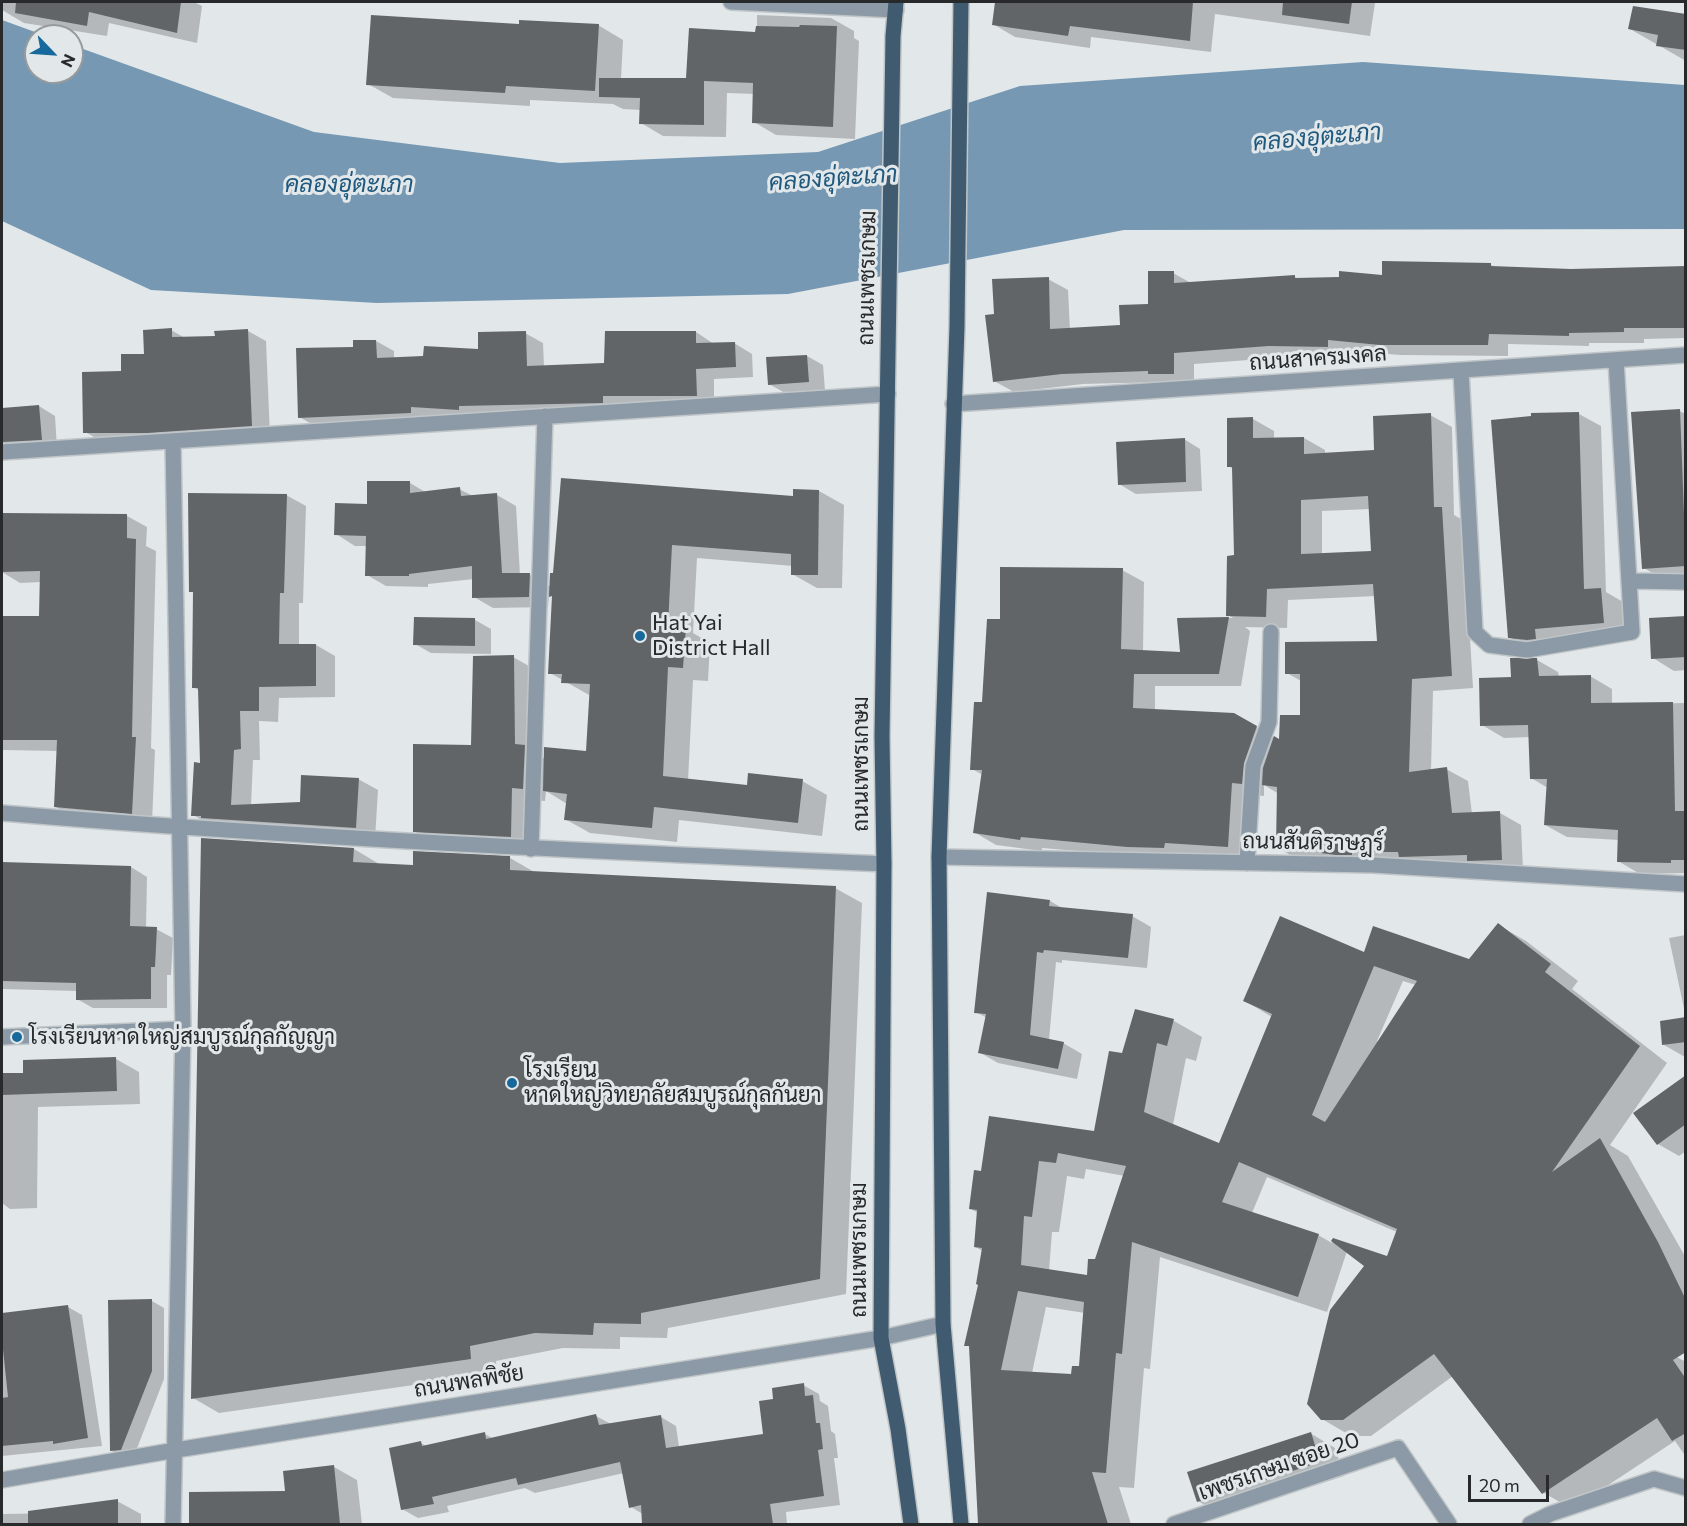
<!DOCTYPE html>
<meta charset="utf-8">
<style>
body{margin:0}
#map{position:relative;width:1687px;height:1526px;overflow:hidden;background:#e2e7ea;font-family:Commissioner,sans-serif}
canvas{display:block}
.frame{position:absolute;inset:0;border:3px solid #27292a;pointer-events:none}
.north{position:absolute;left:24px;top:24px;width:60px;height:60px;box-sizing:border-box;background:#e2e7ea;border:2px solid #979b9d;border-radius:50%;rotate:115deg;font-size:16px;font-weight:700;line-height:24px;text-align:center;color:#27292a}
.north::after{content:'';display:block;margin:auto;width:21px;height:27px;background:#16699a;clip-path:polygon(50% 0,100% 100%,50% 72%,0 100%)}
.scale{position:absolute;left:1468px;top:1475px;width:81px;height:27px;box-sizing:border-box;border:3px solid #27292a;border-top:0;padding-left:8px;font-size:18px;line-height:21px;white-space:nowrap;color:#27292a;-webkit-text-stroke:4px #e2e7ea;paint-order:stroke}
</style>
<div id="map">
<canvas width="1687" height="1526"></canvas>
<div class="frame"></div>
<div class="north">N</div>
<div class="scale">20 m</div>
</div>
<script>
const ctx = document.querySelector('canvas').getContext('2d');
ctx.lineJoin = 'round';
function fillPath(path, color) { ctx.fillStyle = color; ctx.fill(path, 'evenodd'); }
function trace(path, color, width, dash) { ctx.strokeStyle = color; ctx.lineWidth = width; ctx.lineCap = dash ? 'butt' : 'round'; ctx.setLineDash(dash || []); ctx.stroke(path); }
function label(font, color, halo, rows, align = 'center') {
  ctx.font = font + ' Commissioner,Sarabun,sans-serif'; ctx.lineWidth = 6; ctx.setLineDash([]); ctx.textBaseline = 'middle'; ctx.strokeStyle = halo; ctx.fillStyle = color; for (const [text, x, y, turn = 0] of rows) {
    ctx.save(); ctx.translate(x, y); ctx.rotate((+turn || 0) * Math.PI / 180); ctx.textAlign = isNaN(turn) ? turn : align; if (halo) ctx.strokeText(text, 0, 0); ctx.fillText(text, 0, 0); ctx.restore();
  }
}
fillPath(new Path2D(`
 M2,20L46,36H36V72H72V45L314,132L560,163L818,152L1020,86L1363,62L1685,85V229L1124,230L788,294L377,303L151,290L2,221Z`), '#7698b2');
fillPath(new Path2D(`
 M2,2H194L202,6L197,43L109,23L107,36L24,23L2,10Z
 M997,2H1372L1375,3L1370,36L1215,14L1211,52L1091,37L1090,48L1015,37L993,24Z
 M757,15L831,18L854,31V38L859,41L855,139L776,135L754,122L755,94L727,93L726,137L663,136L641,123V110L623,109L613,104L530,100V106L393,98L368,84L520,26L598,25L623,40L621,79L688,80L757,33Z
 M1686,16V61L1630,29Z
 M1491,265L1497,268L1571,271L1686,269V338L1644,339V343H1589V346L1508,344V356L1401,355L1348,351V357H1290L1194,364V384L1170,385L1165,382L1083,384L1014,392L994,381L995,315L1048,279L1068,290L1070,330L1121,327L1149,305L1173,273L1191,283L1295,277L1299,279L1383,277Z
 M171,330L185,338L216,337L248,331L266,341L270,436L103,442L85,432L122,372L145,355Z
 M696,332L714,344L734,343L752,354L753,377L714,379V405L317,427L299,417L355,348L376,341L394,351V359L480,351L525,333L543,343L544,367L606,364Z
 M807,356L823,365L825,390L785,393L769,384Z
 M39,406L55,416L57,448L2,449V409Z
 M1679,411L1686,414V580L1666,581L1644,568Z
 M1579,414L1601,426L1606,592L1623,602L1626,635L1531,649L1509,637Z
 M1430,415L1452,427L1454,515L1463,520L1473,688L1433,691L1431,771L1446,769L1468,781L1472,814L1500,813L1521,825L1523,871L1299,860L1278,848L1279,794L1264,785V796L1253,795L1249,859L1186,860L1042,848V851L996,845L974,832L983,775L972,769L1001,620L1122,570L1144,582L1143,651L1181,654L1179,619L1233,618L1228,615L1236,557L1234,469L1228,466L1253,419L1274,431V439L1304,438L1325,450V454L1376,452ZM1370,509L1373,552L1322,554V511ZM1376,596L1378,643L1287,673L1301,681V717L1281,741L1234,714L1155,711V686H1241L1250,631L1245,627L1287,628L1288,600Z
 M1184,439L1200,449L1202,491L1136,494L1119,484Z
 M410,483L427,493L459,489L473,496L497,495L516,506L520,575H530L551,587L819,491L844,505L842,588H817L792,574L793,566L697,558L693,633L710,643L708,681L693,680L688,781L748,787L802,781L827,795L822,836L679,820L677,842L590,833L565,819L567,804L546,791L545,801L534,800L533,849L437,844L414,831L472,746L513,657L536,670L537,754L545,759L588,753L591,696L550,673L553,597L549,595L548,607L493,608L474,597V579L428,584V587L386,586L367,575V546H355L336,534L368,505Z
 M286,495L306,506L303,603H299V645H316L335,656V697L279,698L278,722L259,721L260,760H253L251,806L301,803L358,779L378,790L375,839L212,826L193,815L202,764L200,691L193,687L194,593L191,591Z
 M2,515L127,516L147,527L146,546L156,551L151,748L155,750L152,824L76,818L56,807L58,751L2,750V618H40L41,582L20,583L2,572Z
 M1686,618V670L1674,671L1653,658Z
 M475,620L491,629V654L431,653L415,644Z
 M1537,660L1558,672L1559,677L1590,676L1612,689V704L1686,703V873L1640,874L1618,861L1619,840L1567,837L1545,825L1548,788L1531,778L1530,737L1504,738L1482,725L1513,678Z
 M354,849L381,865L414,867L510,858L536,873L835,888L862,903L846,1294L668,1328L667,1338L620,1337V1349L563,1348L496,1361L497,1373L219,1413L193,1398Z
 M2,863L131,867L147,877L146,928L156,929L173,938L171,975H167V1008H93L77,999V991L2,989V956L77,963L2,918Z
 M1050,901L1064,909L1132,916L1151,927L1147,968L1062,960V963L1056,962L1049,1040L1063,1043L1082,1054L1077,1079L998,1063L979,1052L987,1018L976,1012Z
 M1498,925L1526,941L1578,981L1572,989L1667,1063L1610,1145L1628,1156L1686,1258V1346L1673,1355L1686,1362V1457L1675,1441L1572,1509L1544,1493L1453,1376L1371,1436H1351L1322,1419L1366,1266L1347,1251L1327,1312L1160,1257L1150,1369L1144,1368L1134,1488L1119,1487L1131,1524H979L970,1347L966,1345L980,1285L983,1251L975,1247L978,1213L971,1209L982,1173L1095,1133L1123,1055L1136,1010L1174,1021L1202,1037L1196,1061L1186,1058L1173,1125L1220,1145L1272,1017L1245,1001L1365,954L1469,961ZM1403,981L1416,985L1379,1042L1377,1041ZM1086,1169L1125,1176L1096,1261L1088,1277L1049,1271L1052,1232H1059L1067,1176L1084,1179ZM1267,1177L1397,1232L1388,1258L1334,1240L1332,1243L1318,1235L1252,1213ZM1046,1307L1085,1313L1080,1368L1073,1375L1032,1373Z
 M1686,935V1018L1669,938Z
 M1686,1019V1057H1685L1664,1045Z
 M116,1059L139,1072L140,1104L38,1107L37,1208L10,1209L2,1203V1075H25Z
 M1686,1077V1151L1679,1156L1658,1144Z
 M152,1301L164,1308V1379L134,1456L124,1458L112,1451Z
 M68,1307L82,1315L102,1446L2,1456V1314Z
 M803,1385L819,1394L820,1401L828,1406L831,1431L835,1434L838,1458H834L840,1505L786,1512L787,1524H653L652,1515L646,1516L631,1507L624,1473L535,1493L525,1488L447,1506L449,1512L418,1518L402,1509L421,1443L426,1446L485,1434L494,1439L596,1416L611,1424L661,1417L676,1426L679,1447L765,1435L775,1400Z
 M1310,1433L1335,1448L1344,1476L1222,1515L1198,1501Z
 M334,1467L357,1480L362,1524H190L191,1493L286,1492Z
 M117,1501L141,1514V1524H2V1514L64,1513Z`), '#0003');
fillPath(new Path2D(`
 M16,2H181L177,33L89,12L87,26L15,13Z
 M995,2H1193L1190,41L1070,26L1068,36L992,25Z
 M1283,2H1352L1349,24L1282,15Z
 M1633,6L1686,14V50L1656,46L1658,35L1628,29Z
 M371,15L519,24V20L599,24L595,91L506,86L505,93L366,85Z
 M800,25L837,26L833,127L752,123L753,83L704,81V125L639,124L640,98L599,97V78H686L689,28L755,32L756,26L799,27Z
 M1382,261L1491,263V266L1571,269L1686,266V328H1624V332L1569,333V336L1489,334L1488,345H1380L1328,340V347L1269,346L1174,353V374H1148V371L1062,374L993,382L985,315L994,314L992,279L1049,277L1050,329L1120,325L1119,305L1148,304V271H1174V283L1295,275V278L1339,277V271L1382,275Z
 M172,328V337L215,336L214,331L248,329L252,426L147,433H83L82,372L121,371V354H144L143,330Z
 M526,331L527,366L604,363L605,331H696V343L735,342L736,367L696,369L697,396H603V403L459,406V410L411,407V413L298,418L296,348L353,347V340H376L377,358L423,356L424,346L478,349V332Z
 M807,355L809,382L768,385L766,357Z
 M39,405L42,440L2,442V408Z
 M1680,409L1686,566L1642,569L1631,412Z
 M1579,412L1584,589L1601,588L1604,623L1535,629L1536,639L1527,640L1508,638L1491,420L1531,416V413Z
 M1431,413L1434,507H1442L1452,676L1412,679L1409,772L1447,767L1452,813L1500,811L1502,860L1467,861V855L1399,857L1398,852H1352V855H1336L1321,853V849L1276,848L1277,787L1262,785L1263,768L1274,736L1279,739L1280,715H1300V674H1285V642L1377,641L1373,584L1267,589L1266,617L1226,616L1227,556L1234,555L1232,467H1227V418L1253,417V438L1304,437V454L1374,450L1373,416ZM1368,496L1371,551L1301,554V500Z
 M1185,438L1186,482L1118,485L1116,442Z
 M561,478L793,496V489L819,490L818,575H791V554L672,545L668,626L686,627L683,668L668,667L663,776L747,785L748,773L803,779L798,823L654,807L652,828L564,820L567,794L543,791L544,747L586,751L590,684L561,683L562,674H548L552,596L549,597L550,573H553Z
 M367,481H410V493L460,487L461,496L497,493L502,573H530L529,597L472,598V566L409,574V576H365L366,536L334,535L335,503L367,504Z
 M188,493L287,494L284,593H280L279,644H316V686L259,687V711H240L241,749L234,750L231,805L300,802L301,775L359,778L356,828L201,818V816H191L194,762L200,763L198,688H192L193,592H189Z
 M2,513L127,514V538L136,539L132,737H136L132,814L54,807L57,740H2V616H39L40,571L2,572Z
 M1000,567L1123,568L1121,649L1180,652L1177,618L1229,617L1219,674H1134L1133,708L1234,713L1257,726L1244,763L1242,784L1232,783L1228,847L1165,843L1164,848L1127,847L1021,837L1020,840L973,833L982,770H970L974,702H982L987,619H1000Z
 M1686,616V657L1651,659L1649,618Z
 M414,617L475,618V646L413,645Z
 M514,655L515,744L525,745L523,789L512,788L511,837L413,832V744L471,745L473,656Z
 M1510,658H1537L1539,676L1591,675V703L1673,702L1675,811H1686V860H1671V863L1617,862L1618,830L1544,825L1547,779H1530L1528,725L1480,726L1479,678L1511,677Z
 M201,838L354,848L353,862L413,865V851L510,856V870L836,886L820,1279L641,1313V1324L594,1323L593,1335L535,1333L470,1346L471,1359L191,1399Z
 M2,862L131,866L130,926L157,927L155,967H151V999L76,1000V983L2,981Z
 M987,892L1050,900L1049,906L1133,914L1128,958L1044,950L1043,953L1037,952L1030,1035L1064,1042L1058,1069L978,1053L986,1014L974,1013Z
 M1280,916L1364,952L1373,926L1469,959L1498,923L1551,964L1545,972L1640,1046L1552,1172L1600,1138L1658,1242L1686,1300V1352L1673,1360L1686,1379V1433L1672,1441L1657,1418L1542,1494L1434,1354L1343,1420H1321L1307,1404L1330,1310L1364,1266L1331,1241L1333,1238L1387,1256L1397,1229L1239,1162L1222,1202L1319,1234L1298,1297L1132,1242L1122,1354L1116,1353L1106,1473L1092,1472L1108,1524H978L969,1346H964L978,1285L976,1284L982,1248L974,1247L977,1210L969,1209L974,1170L981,1171L989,1116L1094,1131L1109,1051L1122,1053L1135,1009L1174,1019L1167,1046L1157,1043L1144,1112L1219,1143L1272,1014L1243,1001ZM1374,966L1417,981L1325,1122L1312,1115ZM1058,1153L1126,1166L1095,1259H1088L1087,1275L1021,1265L1024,1216L1032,1217L1039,1161L1056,1163ZM1018,1291L1084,1302L1079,1366H1072L1071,1374L1001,1370Z
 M1686,1017V1042L1662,1045L1660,1021Z
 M116,1057L117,1091L2,1095V1073H23V1060Z
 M1686,1075V1124L1657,1145L1633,1113Z
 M152,1299V1371L121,1450L110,1451L108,1300Z
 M68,1305L88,1438L53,1444V1441L2,1446V1398L8,1397L2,1340V1313Z
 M804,1383L805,1396L813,1395L816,1423H820L823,1449L818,1450L824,1496L770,1504L773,1524H642L641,1505L629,1508L620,1462L518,1485L516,1478L467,1489L432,1497L434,1504L401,1510L389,1448L421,1441L422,1446L485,1432L486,1439L596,1414L599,1425L661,1415L666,1448L763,1434L759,1401L773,1399L772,1388Z
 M1311,1432L1320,1462L1197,1502L1187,1472Z
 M334,1465L340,1524H189V1492L285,1491L283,1471Z
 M118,1499V1524H28V1511Z`), '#616568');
const minor = new Path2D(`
 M731,2L896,10
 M1461,371L1475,632L1489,645L1527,650L1632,632L1616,360
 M953,404L1686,355
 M2,452L888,394
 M1631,581L1686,582
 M2,813C295,838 590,851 884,864
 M531,849L545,416
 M939,857L1373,865L1686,884
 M1247,863L1253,766L1269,722L1271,632
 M2,1037L183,1029
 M2,1480L176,1450L881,1338L943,1324
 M173,1524L183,1029L173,441
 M1174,1524L1398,1448L1449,1524
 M1530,1524L1550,1514L1654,1479L1686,1488`);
const major = new Path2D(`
 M896,2L893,36L882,736L884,864L881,1338L898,1429L911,1524
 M961,2L957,327L939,857L943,1324L961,1524`);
trace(minor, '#c0c5c7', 18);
trace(major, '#c0c5c7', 18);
trace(minor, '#8b9aa6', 15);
trace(major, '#405b6f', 15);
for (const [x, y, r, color] of [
 [640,636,6,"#16699a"],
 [17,1037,6,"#16699a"],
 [512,1083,6,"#16699a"]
]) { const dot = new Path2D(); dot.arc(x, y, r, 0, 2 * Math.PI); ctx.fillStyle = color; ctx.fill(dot); trace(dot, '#e2e7ea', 2); }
label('22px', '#27292a', '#e2e7ea', [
 ["ถนนเพชรเกษม",867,278,-89],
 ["ถนนสาครมงคล",1318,358,-4],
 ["ถนนเพชรเกษม",861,764,-90],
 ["ถนนสันติราษฎร์",1313,842,1],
 ["ถนนเพชรเกษม",859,1250,-90],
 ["ถนนพลพิชัย",469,1381,-9],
 ["เพชรเกษม ซอย 20",1279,1466,-19]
]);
label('22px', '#27292a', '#e2e7ea', [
 ["Hat Yai",652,623],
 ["District Hall",652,648],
 ["โรงเรียนหาดใหญ่สมบูรณ์กุลกัญญา",29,1037],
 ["โรงเรียน",524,1070],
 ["หาดใหญ่วิทยาลัยสมบูรณ์กุลกันยา",524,1095]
], 'left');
label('italic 24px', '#20597e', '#e2e7ea', [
 ["คลองอุ่ตะเภา",1317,137,-5],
 ["คลองอุ่ตะเภา",833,178,-4],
 ["คลองอุ่ตะเภา",349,184]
]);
</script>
